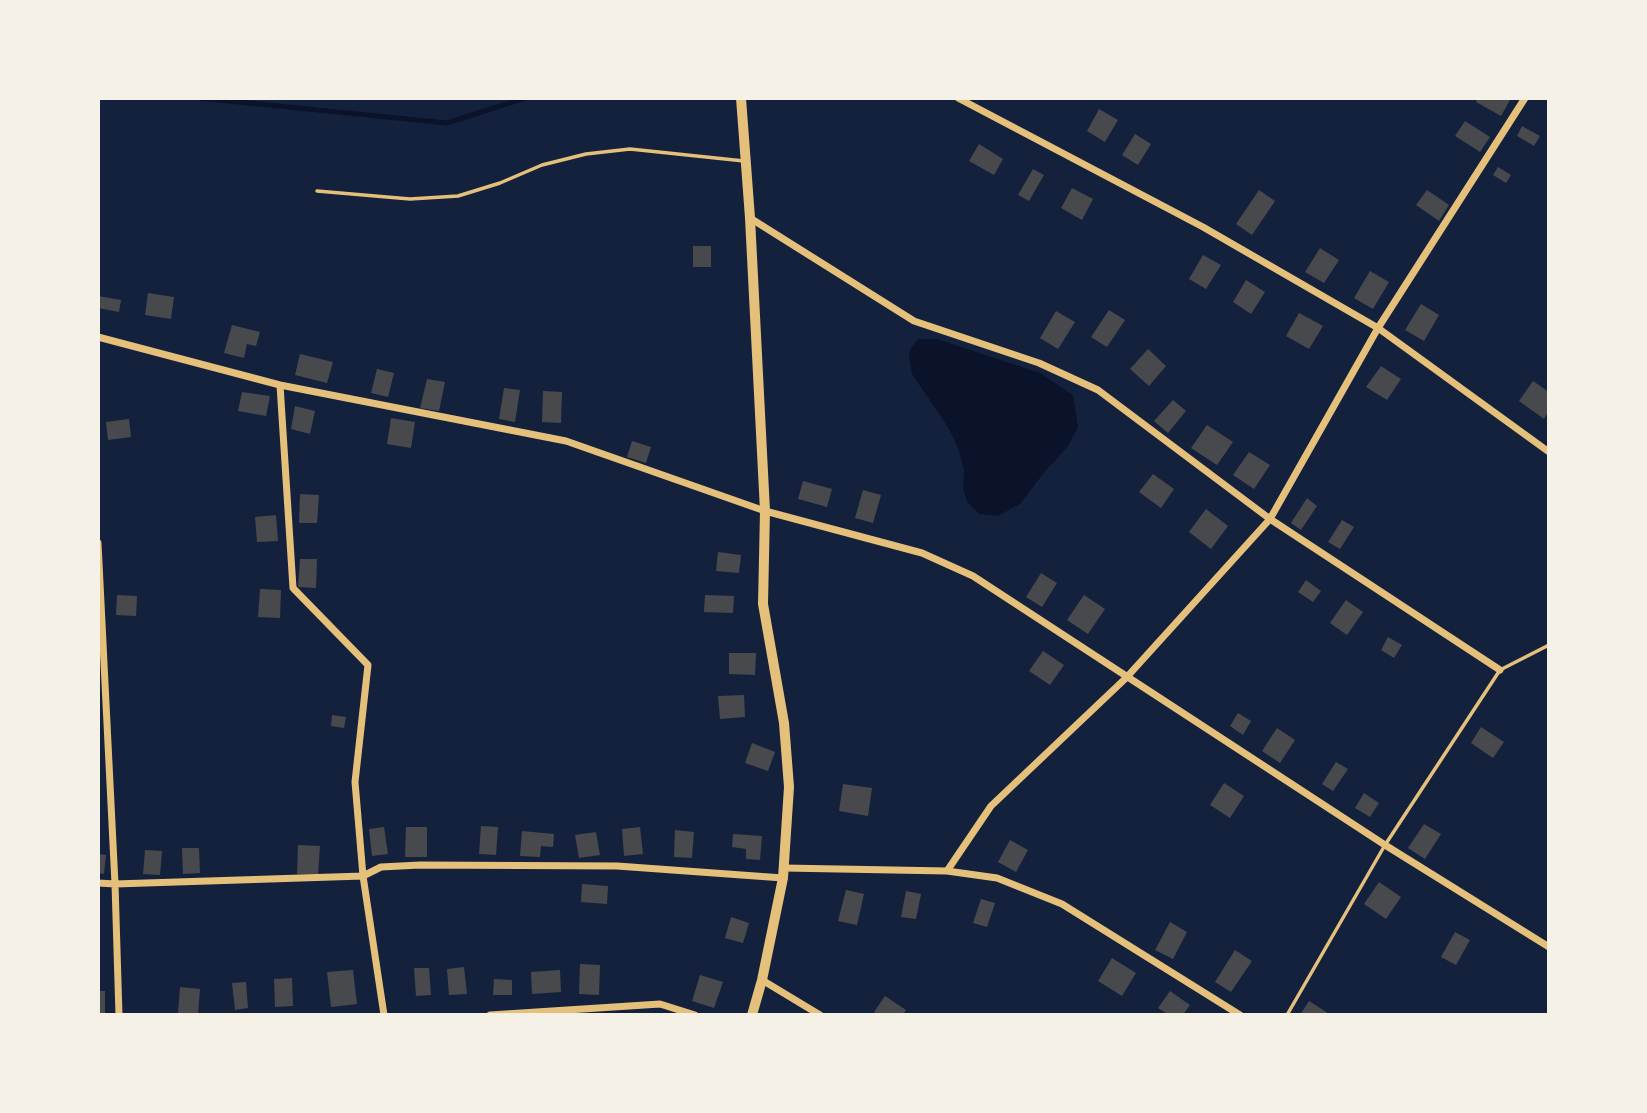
<!DOCTYPE html>
<style>
body{margin:0}
#map{position:relative;width:1647px;height:1113px;overflow:hidden;background:#14213d;font-family:"PT Serif",serif}
canvas{display:block}
.frame{position:absolute;inset:0;border:100px solid #f6f1e7;pointer-events:none}
</style>
<div id="map">
<canvas width="1647" height="1113"></canvas>
<div class="frame"></div>
</div>
<script>
const ctx = document.querySelector('canvas').getContext('2d');
ctx.lineJoin = 'round';
function fillPath(path, color) { ctx.fillStyle = color; ctx.fill(path, 'evenodd'); }
function trace(path, color, width, dash) { ctx.strokeStyle = color; ctx.lineWidth = width; ctx.lineCap = dash ? 'butt' : 'round'; ctx.setLineDash(dash || []); ctx.stroke(path); }
fillPath(new Path2D(`
 M918,339H937L1040,373L1073,395L1078,427L1068,446L1043,474L1020,504L998,516L979,514L967,502L963,488L964,471L959,450L948,427L912,374L909,357L910,350Z`), '#0b132b');
trace(new Path2D(`
 M199,98L447,123L525,98`), '#0b132b', 5);
fillPath(new Path2D(`
 M1478,98H1506L1510,100L1501,116L1476,102Z
 M1099,109L1118,120L1105,142L1087,131Z
 M1465,121L1490,137L1480,152L1455,136Z
 M1522,126L1540,136L1534,146L1517,136Z
 M1135,134L1151,144L1138,165L1122,155Z
 M979,144L1003,159L994,175L969,161Z
 M1498,167L1511,175L1506,183L1493,175Z
 M1033,169L1044,175L1029,201L1018,195Z
 M1072,188L1093,199L1082,220L1061,208Z
 M1259,190L1275,201L1252,235L1236,224Z
 M1427,190L1449,205L1439,221L1416,205Z
 M693,246H711V267H693Z
 M1320,248L1339,260L1324,283L1305,272Z
 M1203,255L1221,265L1206,289L1189,279Z
 M1370,271L1389,282L1373,309L1354,298Z
 M1246,280L1265,292L1251,314L1233,302Z
 M148,293L174,297L171,319L145,315Z
 M98,296L121,300L119,312L98,308Z
 M1421,304L1439,315L1424,341L1405,330Z
 M1109,310L1125,320L1107,347L1091,337Z
 M1056,311L1075,322L1058,349L1040,338Z
 M1299,313L1323,326L1309,349L1286,336Z
 M232,325L260,332L256,346L247,344L244,358L224,353Z
 M1148,349L1166,366L1149,386L1130,369Z
 M300,354L333,362L327,383L295,375Z
 M1381,366L1401,379L1387,400L1366,387Z
 M377,369L394,373L388,397L371,393Z
 M427,379L445,382L439,411L420,408Z
 M1533,381L1549,392V411L1544,419L1519,401Z
 M504,388L520,390L515,422L499,419Z
 M543,391L562,392L561,423L542,422Z
 M242,392L270,396L266,416L238,411Z
 M1173,400L1186,411L1168,433L1154,421Z
 M295,406L315,411L310,434L291,429Z
 M391,418L415,422L411,448L387,444Z
 M129,419L131,437L108,440L106,422Z
 M1207,425L1233,442L1217,465L1191,448Z
 M632,441L651,447L646,463L627,457Z
 M1249,452L1270,465L1254,489L1233,475Z
 M1153,474L1174,489L1161,508L1139,492Z
 M803,481L832,489L827,507L798,499Z
 M863,490L881,495L873,523L855,518Z
 M300,494L319,495L317,523H299Z
 M1307,498L1317,506L1301,530L1291,523Z
 M1206,509L1228,526L1211,549L1189,532Z
 M276,515L278,541L257,542L255,517Z
 M1342,520L1354,527L1340,549L1328,542Z
 M718,552L741,555L739,573L716,571Z
 M300,559H317L316,588L298,587Z
 M1041,573L1057,583L1042,607L1026,597Z
 M1306,580L1321,591L1313,602L1298,592Z
 M260,589L281,590L280,618L258,617Z
 M117,595L137,596L136,616L116,615Z
 M705,595L734,596L733,613L704,612Z
 M1084,595L1105,609L1088,634L1067,620Z
 M1346,600L1363,612L1347,635L1330,623Z
 M1388,637L1402,645L1394,658L1381,650Z
 M1043,651L1064,665L1050,685L1029,671Z
 M729,653H756L755,675L729,674Z
 M744,695L745,717L720,719L718,696Z
 M1238,713L1251,721L1243,735L1230,726Z
 M332,715L346,717L344,728L331,726Z
 M1481,727L1504,742L1493,758L1471,743Z
 M1277,728L1295,740L1280,763L1262,751Z
 M752,743L775,752L768,771L745,763Z
 M1336,762L1348,769L1333,791L1322,784Z
 M1224,783L1244,796L1230,818L1210,805Z
 M843,784L872,788L868,816L839,811Z
 M1364,793L1379,803L1370,817L1355,808Z
 M1424,824L1441,834L1425,859L1408,848Z
 M481,826L498,827L496,855L479,854Z
 M384,827L388,854L372,856L369,829Z
 M406,827H427V857H405Z
 M640,827L643,854L624,856L622,829Z
 M675,830L694,832L692,858L674,857Z
 M522,831L554,834L553,847L541,846L540,857L520,856Z
 M596,832L600,855L579,858L575,835Z
 M733,834L762,836L760,860L746,859V849L732,847Z
 M1010,840L1028,850L1016,872L998,862Z
 M298,845L320,846L318,875L297,874Z
 M182,848H199L200,873L183,874Z
 M145,850L162,851L160,875L143,874Z
 M98,854L106,855L104,874L98,873Z
 M1379,882L1401,897L1386,919L1364,904Z
 M582,884L608,886L607,904L581,902Z
 M846,890L864,894L857,925L838,921Z
 M906,891L921,894L916,919L901,917Z
 M981,899L995,903L987,927L973,923Z
 M731,917L749,923L743,943L725,938Z
 M1170,922L1187,932L1173,959L1155,950Z
 M1455,932L1470,940L1456,965L1441,957Z
 M1235,950L1252,961L1231,992L1215,982Z
 M1112,958L1136,973L1122,996L1098,981Z
 M580,964L600,965L599,995L579,994Z
 M464,967L467,994L449,995L447,969Z
 M414,968H429L431,995L416,996Z
 M353,970L357,1004L331,1007L327,972Z
 M560,970L561,992L532,994L531,972Z
 M700,975L723,982L714,1008L692,1001Z
 M292,978L293,1006L275,1007L274,979Z
 M494,979L512,980V995H493Z
 M246,982L248,1008L235,1010L232,983Z
 M180,987L200,989L198,1015L178,1014Z
 M98,991H105V1015H98Z
 M1170,991L1190,1005L1183,1015H1169L1158,1008Z
 M885,996L906,1010L903,1015H879L874,1012Z
 M1309,1001L1331,1015H1300Z`), '#48494c');
trace(new Path2D(`
 M317,191L410,199L458,196L500,183L542,165L586,154L630,149L744,161
 M1287,1015L1385,845L1500,670L1549,645`), '#e5c07b', 3.5);
trace(new Path2D(`
 M958,98L1203,227L1378,328L1549,452
 M750,218L914,321L1039,363L1098,390L1270,519L1500,670
 M98,337L280,385L566,441L765,511L922,553L973,576L1385,845L1549,947
 M280,385L293,588L368,665L355,782L363,876L384,1015
 M98,543L115,884L119,1015
 M784,868L947,871L997,878L1062,904L1240,1015
 M947,871L991,806L1126,678L1270,519L1378,328L1525,98
 M98,883L115,884L363,876L381,867L420,865L617,866L783,878
 M762,980L820,1015
 M490,1015L660,1004L695,1015`), '#e5c07b', 7);
trace(new Path2D(`
 M741,98L750,218L765,511L763,604L784,723L789,787L783,878L762,980L752,1015`), '#e5c07b', 10);
</script>
